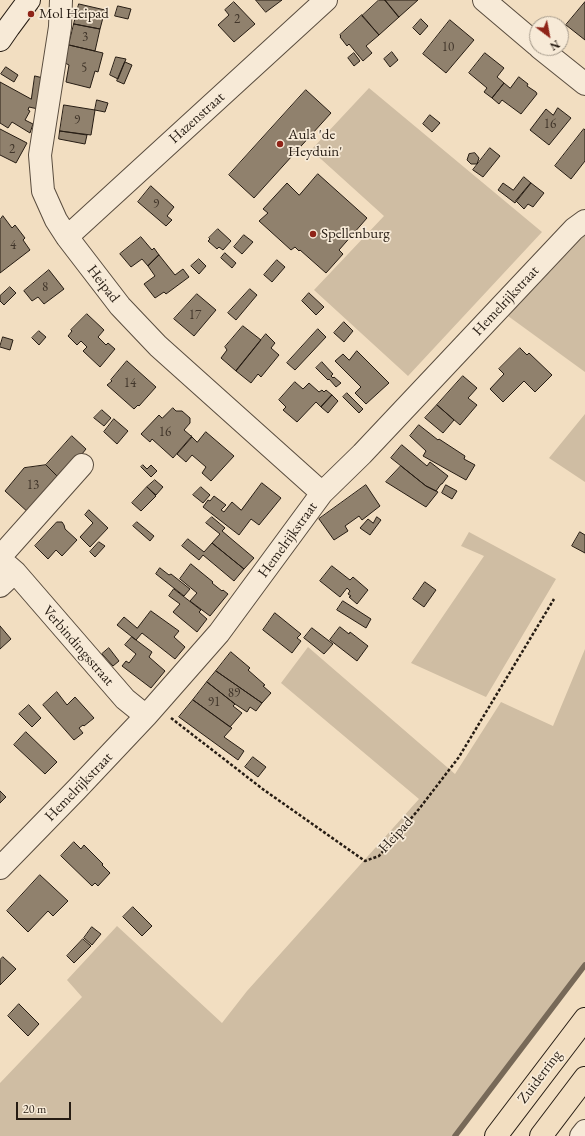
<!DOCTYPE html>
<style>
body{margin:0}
#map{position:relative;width:585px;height:1136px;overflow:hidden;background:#f2dec1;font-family:"EB Garamond",serif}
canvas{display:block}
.north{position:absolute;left:529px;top:16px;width:40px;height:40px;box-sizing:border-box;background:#f7ead7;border:1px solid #a39889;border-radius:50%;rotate:148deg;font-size:11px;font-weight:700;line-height:16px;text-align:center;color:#261c13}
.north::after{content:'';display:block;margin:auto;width:14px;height:18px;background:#8f2418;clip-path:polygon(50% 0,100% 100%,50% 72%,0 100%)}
.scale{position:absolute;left:16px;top:1102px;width:55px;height:18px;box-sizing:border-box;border:2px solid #261c13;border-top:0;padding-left:5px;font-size:12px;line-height:14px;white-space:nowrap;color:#261c13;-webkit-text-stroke:3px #f7ead7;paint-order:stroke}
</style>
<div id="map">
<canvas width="585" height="1136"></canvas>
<div class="north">N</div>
<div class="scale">20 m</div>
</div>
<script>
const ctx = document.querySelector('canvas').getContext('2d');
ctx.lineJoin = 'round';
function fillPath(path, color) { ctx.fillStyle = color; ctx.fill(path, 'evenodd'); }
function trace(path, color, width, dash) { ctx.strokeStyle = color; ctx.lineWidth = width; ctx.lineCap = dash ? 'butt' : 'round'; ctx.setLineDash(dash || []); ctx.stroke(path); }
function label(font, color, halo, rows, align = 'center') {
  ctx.font = font + ' "EB Garamond",serif'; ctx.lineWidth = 3.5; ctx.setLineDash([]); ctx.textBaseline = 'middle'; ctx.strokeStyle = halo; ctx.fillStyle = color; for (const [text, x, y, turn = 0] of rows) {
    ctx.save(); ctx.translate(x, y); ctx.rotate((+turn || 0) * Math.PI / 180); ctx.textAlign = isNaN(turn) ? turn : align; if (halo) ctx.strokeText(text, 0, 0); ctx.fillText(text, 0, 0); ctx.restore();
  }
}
fillPath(new Path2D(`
 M369,88L542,232L408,376L314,290L384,216L311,150Z
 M585,235V372L508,316Z
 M585,414V482L549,458Z
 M469,532L556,579L486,697L411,663L484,556L461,546Z
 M308,647L455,774L501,702L553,726L585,649V969L455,1136H0V1083L82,997L67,980L117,926L222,1023L247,991L419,799L281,683Z`), '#cfbda3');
trace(new Path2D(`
 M455,1136L585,965`), '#776958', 5.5);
const building = new Path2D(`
 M256,0H282L266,12Z
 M379,0H385L399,17L379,35L362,16Z
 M385,0H418L399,17Z
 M234,2L255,24L234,42L218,25L229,15L225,10Z
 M585,2V40L566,25Z
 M79,4L105,10L100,29L74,24Z
 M118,6L131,9L128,19L115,16Z
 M362,15L379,35L366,46L372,53L363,61L349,44L347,46L340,37L341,36L340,35Z
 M421,19L428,26L420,35L413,28Z
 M450,20L474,40L446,73L423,54Z
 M74,24L100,29L95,51L69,45Z
 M69,45L103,53L98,72L95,71L90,88L66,82L69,65L65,63Z
 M392,52L398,60L390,67L384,59Z
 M354,53L360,61L354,66L348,58Z
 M485,53L504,68L497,77L504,83L492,98L484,92L487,88L469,73Z
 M116,57L126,59L118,79L110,75Z
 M125,62L132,65L124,84L117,81Z
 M6,67L18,75L14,82L1,74Z
 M35,76L43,78L38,109L29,107L28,110L30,111L25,120L33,124L30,133L12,122L8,128L0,123V82L31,99Z
 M519,77L528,84L527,86L536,92L537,94L521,114L502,100L499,104L492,98L504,83L510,88Z
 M306,90L331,113L254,198L229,175Z
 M97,100L108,103L105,112L95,110Z
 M64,105L95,110L91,135L60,131Z
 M558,108L571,118L549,145L530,130L546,109L553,115Z
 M430,115L440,123L432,132L423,124Z
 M0,129L27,143L16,163L0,155Z
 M584,129L585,130V161L571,179L555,166Z
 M60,131L87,135L85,144L59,139Z
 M490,148L500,156L483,177L473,170Z
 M475,153L479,158L477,164H471L467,160L469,154Z
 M318,174L367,218L339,250L343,254L326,273L300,250L299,251L295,247L291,250L259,221L268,213L263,209L287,183L299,195Z
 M524,177L531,183L515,203L498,190L503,183L513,190Z
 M531,183L544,193L533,207L528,204L524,209L516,201Z
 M151,186L174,207L167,216L172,220L166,226L138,202Z
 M3,216L12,228L15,225L25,238L23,240L30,250L0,273V220Z
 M218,229L231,241L223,250L219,247L217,249L208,241L210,239L209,238Z
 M244,235L253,242L242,254L234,247Z
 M141,237L152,250L154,248L159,255L148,266L142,259L131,267L120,254Z
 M225,253L236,263L232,268L221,258Z
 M159,255L175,275L183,269L189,277L166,294L164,292L155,298L144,284L155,276L148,266Z
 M199,259L206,266L199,274L191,266Z
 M277,260L285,267L272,282L264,275Z
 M49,270L64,289L44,304L38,297L32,301L24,291Z
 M10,287L16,293L4,305L0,301V296Z
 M250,289L257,295L236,320L228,313Z
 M309,293L324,307L316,315L302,301Z
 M197,294L216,310L194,336L174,319Z
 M87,314L104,330L98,337L106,345L108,343L115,349L100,367L83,351L87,347L81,341L77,345L68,336L72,331L71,330Z
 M344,322L353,331L344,342L334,333Z
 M243,326L261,340L236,371L221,358L227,350L225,347Z
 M318,329L326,337L295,370L287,363Z
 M39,331L46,337L39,345L32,338Z
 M266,334L275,343L271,348L279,355L261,377L258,374L251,383L236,371Z
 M3,337L13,340L10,350L0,347Z
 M520,348L527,355L529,353L552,375L535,392L524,381L503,402L490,389L504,374L499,369Z
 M357,351L389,383L366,404L355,393L361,387L335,361L343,354L349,360Z
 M127,361L156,387L139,406L138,405L134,409L107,385L112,381L111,380Z
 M322,362L333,374L331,376L333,378L334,377L341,383L336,387L329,379L328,380L316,368Z
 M463,376L477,388L468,398L477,405L460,425L437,405Z
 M295,382L303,389L309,383L319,392L322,390L324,392L326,390L332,395L321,407L316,402L297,422L283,410L286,407L279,400Z
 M347,393L363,409L359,413L343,397Z
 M332,395L338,401L328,413L321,407Z
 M437,405L454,420L443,433L425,418Z
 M173,408L176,411H182L190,418V423L184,430L191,436H192L173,458L152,439L150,442L141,434L159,415L162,418Z
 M102,410L111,418L104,426L94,418Z
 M114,419L128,431L117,444L104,432Z
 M419,425L438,440L439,439L465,456L464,459L475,465L466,480L423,456L426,451L410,436Z
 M206,432L234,456L211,481L202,473L206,467L192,455L186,462L177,454L192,437L197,442Z
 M72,436L86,449L61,480L46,465Z
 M402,445L427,466L430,462L448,476L442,484H441L436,491L426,486L391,458Z
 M46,465L61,480L31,515L5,491L24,468Z
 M143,465L147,469L151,465L157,471L151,477L141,467Z
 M401,466L426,486L438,492L426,507L386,482Z
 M155,480L163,487L156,495L147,487Z
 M262,483L281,498L259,525L251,519L239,535L203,507L208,500L210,501L214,496L226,505L221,510L224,512L232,502L241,510Z
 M366,485L380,506L362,520L359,516L345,526L348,531L334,540L319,519Z
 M446,485L457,491L452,499L442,493Z
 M147,487L156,496L141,511L132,503Z
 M201,487L210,495L203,503L193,495Z
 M89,510L108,528L90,547L80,537L93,523L85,515Z
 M212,517L225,528L222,531L254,558L244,569L212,543L220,534L206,523Z
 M377,517L381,520L370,535L360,528L368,519L373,523Z
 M57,522H62L64,525L65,529L77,540L62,556L56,550L48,559L35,546Z
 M137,522L154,536L150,541L133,526Z
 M580,532L585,535V553L572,546Z
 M188,539L204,552L212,543L244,569L234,581L203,555L199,560L182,546Z
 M99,542L105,546L95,557L90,552Z
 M191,564L213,582L212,583L222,591L223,590L228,594L210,616L190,601L197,593L180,579Z
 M332,566L350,580L353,577L368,590L357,604L349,597L351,596L348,594L350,591L347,588L340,597L320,581Z
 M160,568L169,575L171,574L190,589L184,596L156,574Z
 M425,582L436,590L424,607L413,599Z
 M174,589L201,610L199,612L207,619L197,632L173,612L180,604L169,596Z
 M343,601L371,619L366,628L337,610Z
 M151,611L179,631L174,637L185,647L175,659L142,633L136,640L117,625L124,617L137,628Z
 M275,613L301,634L297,638L301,641L292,653L263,630Z
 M0,626L11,639L0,649Z
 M340,627L349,634L350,632L368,646L357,661L330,640Z
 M312,628L333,644L324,654L304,638Z
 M132,637L152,652L149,657L165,671L151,688L122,666L126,661L129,663L136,654L125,645Z
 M109,648L119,661L113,666L102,654Z
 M231,652L250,668L248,670L265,685L263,686L271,693L262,703L216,671Z
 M216,671L262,703L256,711L250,707L247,712L235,704L207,682Z
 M207,682L235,704L233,706L242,713L230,727L193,700Z
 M57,692L67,705L75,697L94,718L84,726L83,725L79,728L83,733L74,740L43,705Z
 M193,700L232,728L224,737L244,751L238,760L179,717Z
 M29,705L41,718L32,727L19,714Z
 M26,732L57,762L45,774L14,745Z
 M253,757L266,767L258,777L245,767Z
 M0,791L6,797L0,803Z
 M74,842L81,849L84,845L103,864L102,865L110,873L98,886L95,883L92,886L61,856Z
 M40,875L68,901L53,916L48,911L28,932L7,911Z
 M133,907L152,926L142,936L123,917Z
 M92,927L101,934L92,945L84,938Z
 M83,939L91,946L74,963L67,956Z
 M3,957L16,969L0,985V960Z
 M19,1004L39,1024L28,1036L8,1016Z`);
fillPath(building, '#90816d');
trace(building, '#261c13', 1);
const street = new Path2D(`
 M61,0L60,27L40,155L43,191L56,220L67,237L120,306L158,346L322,493
 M484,0L537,45
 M540,48L585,84
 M67,237L326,0
 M0,557L82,465
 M0,559L15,572L125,699L146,716
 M0,586L15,572
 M0,868L77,789L146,716L219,633L322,493L362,454L574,229L585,221
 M581,1136L585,1131`);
const secondary = new Path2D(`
 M0,40L9,27L29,0`);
const highway = new Path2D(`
 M496,1136L585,1019
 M541,1136L585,1078`);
trace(street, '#594c3e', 24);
trace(secondary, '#261c13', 24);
trace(highway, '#261c13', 24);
trace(new Path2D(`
 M171,718L264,790L365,861L379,856L419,809L459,757L554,599`), '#261c13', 2.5, [3, 2]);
trace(street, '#f7ead7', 22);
trace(secondary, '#f7ead7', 22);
trace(highway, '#f2dec1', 22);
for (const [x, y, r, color] of [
 [31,14,4,"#8f2418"],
 [280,144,4,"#8f2418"],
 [313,234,4,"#8f2418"]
]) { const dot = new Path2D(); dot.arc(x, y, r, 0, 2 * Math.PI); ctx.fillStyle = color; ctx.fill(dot); trace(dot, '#f7ead7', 1.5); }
label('13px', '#40352a', null, [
 ["2",237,19],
 ["3",85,37],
 ["10",448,47],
 ["5",84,68],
 ["9",77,120],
 ["16",550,124],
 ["2",12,149],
 ["9",156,204],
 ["4",13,245],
 ["8",45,287],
 ["17",195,315],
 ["14",130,383],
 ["16",165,432],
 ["13",33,485],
 ["89",234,693],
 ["91",214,702]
]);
label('15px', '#261c13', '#f7ead7', [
 ["Mol Heipad",39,14],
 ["Aula 'de",288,135],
 ["Heyduin'",288,152],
 ["Spellenburg",321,234]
], 'left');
label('15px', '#261c13', '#f7ead7', [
 ["Hazenstraat",197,118,-42],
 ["Heipad",103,284,52],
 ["Hemelrijkstraat",506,301,-47],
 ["Hemelrijkstraat",288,540,-54],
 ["Verbindingsstraat",78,646,49],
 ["Hemelrijkstraat",79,787,-46],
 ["Heipad",396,835,-48],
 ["Zuiderring",540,1077,-53]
]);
</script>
